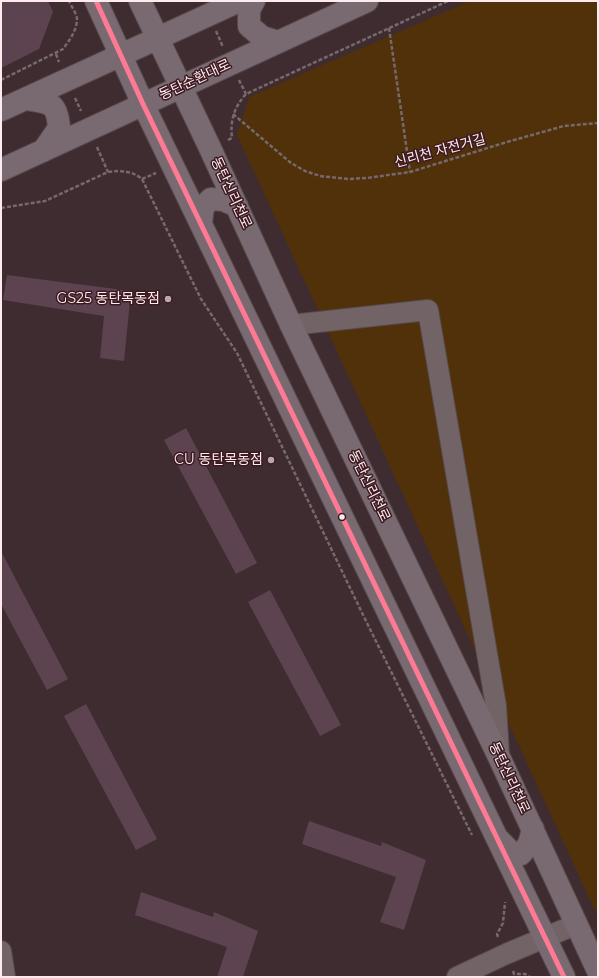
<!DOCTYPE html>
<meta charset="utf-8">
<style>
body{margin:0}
#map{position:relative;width:599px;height:978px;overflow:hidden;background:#3f2c30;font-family:Montserrat,sans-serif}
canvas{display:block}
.frame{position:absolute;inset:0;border:2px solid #feebed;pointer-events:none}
</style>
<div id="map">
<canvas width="599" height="978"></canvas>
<div class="frame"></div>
</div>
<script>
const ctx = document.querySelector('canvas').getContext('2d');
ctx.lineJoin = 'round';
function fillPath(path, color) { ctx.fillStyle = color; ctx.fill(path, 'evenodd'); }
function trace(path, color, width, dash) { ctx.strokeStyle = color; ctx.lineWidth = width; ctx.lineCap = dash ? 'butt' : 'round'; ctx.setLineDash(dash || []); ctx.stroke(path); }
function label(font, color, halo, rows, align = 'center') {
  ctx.font = font + ' Montserrat,"Noto Sans KR",sans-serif'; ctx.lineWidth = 3; ctx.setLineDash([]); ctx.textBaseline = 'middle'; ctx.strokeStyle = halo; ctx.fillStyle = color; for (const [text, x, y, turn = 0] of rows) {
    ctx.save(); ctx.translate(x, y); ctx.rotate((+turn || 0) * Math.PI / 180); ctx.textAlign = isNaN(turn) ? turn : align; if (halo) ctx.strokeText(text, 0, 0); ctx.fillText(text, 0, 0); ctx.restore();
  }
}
fillPath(new Path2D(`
 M470,1H598V917L237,135L249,97Z`), '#50310a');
fillPath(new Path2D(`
 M1,1H48L53,12L39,49L1,68Z
 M7,275L131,291L124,361L100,358L104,316L3,300Z
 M186,428L257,563L236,574L164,440Z
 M1,551L68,679L47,690L1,604Z
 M270,590L341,725L320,736L248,602Z
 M86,704L157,839L136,850L64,716Z
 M309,821L381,846L382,842L426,860L404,930L380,922L396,877L302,844Z
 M141,892L213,917L214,912L258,931L243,977H217L227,947L135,915Z`), '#5d434f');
const minor = new Path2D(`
 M291,325L428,310L496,706L499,754
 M1,951L5,977
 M457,977L506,954L577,924`);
const major = new Path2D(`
 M96,1L143,104L564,977
 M140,1L210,148L291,325L499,757L598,971
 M254,1L249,10V26L262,37L278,42
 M26,99C49,103 57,101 59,128L43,151
 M1,110L239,1
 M1,170L367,1
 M201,223L203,207L211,199L223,200L237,206
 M498,839L511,852L521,854L529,844L533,829`);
trace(minor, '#58494b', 22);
trace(major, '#58494b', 24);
trace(new Path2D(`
 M389,28L410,172
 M216,31L223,47
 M56,54L59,62
 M1,80L63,49C69,41 77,30 77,19C77,14 71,6 69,1
 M239,80L246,94
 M75,98L81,111
 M233,114L291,163L305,171L320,176L348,179L367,178L410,172L507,142L564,126L598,123
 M228,140L232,138C230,121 234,107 246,94L448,1
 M97,147L108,172
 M142,179L156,173
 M1,208L45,201L108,172C122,170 132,171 142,179L201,299L237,353L365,619L472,835
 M498,937L497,934L503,923L505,902
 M513,971L514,974H525L530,977`), '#76696c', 2.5, [4, 2]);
trace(minor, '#726366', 20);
trace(major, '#796a72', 22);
trace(new Path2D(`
 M96,1L143,104L564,977`), '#fe7a93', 5);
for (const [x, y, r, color] of [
 [168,299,4,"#bba8ab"],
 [271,460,4,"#bba8ab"],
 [342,517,3.5,"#feebed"]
]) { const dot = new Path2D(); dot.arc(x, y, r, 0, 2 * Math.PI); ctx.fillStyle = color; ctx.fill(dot); trace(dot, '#3c1a21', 1.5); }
label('14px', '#feebed', '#3c1a21', [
 ["동탄순환대로",195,80,-25],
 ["신리천 자전거길",440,151,-15],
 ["동탄신리천로",231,193,65],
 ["동탄신리천로",369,486,64],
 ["동탄신리천로",509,778,65]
]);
label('14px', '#feebed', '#3c1a21', [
 ["GS25 동탄목동점",160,299],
 ["CU 동탄목동점",263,460]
], 'right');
</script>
